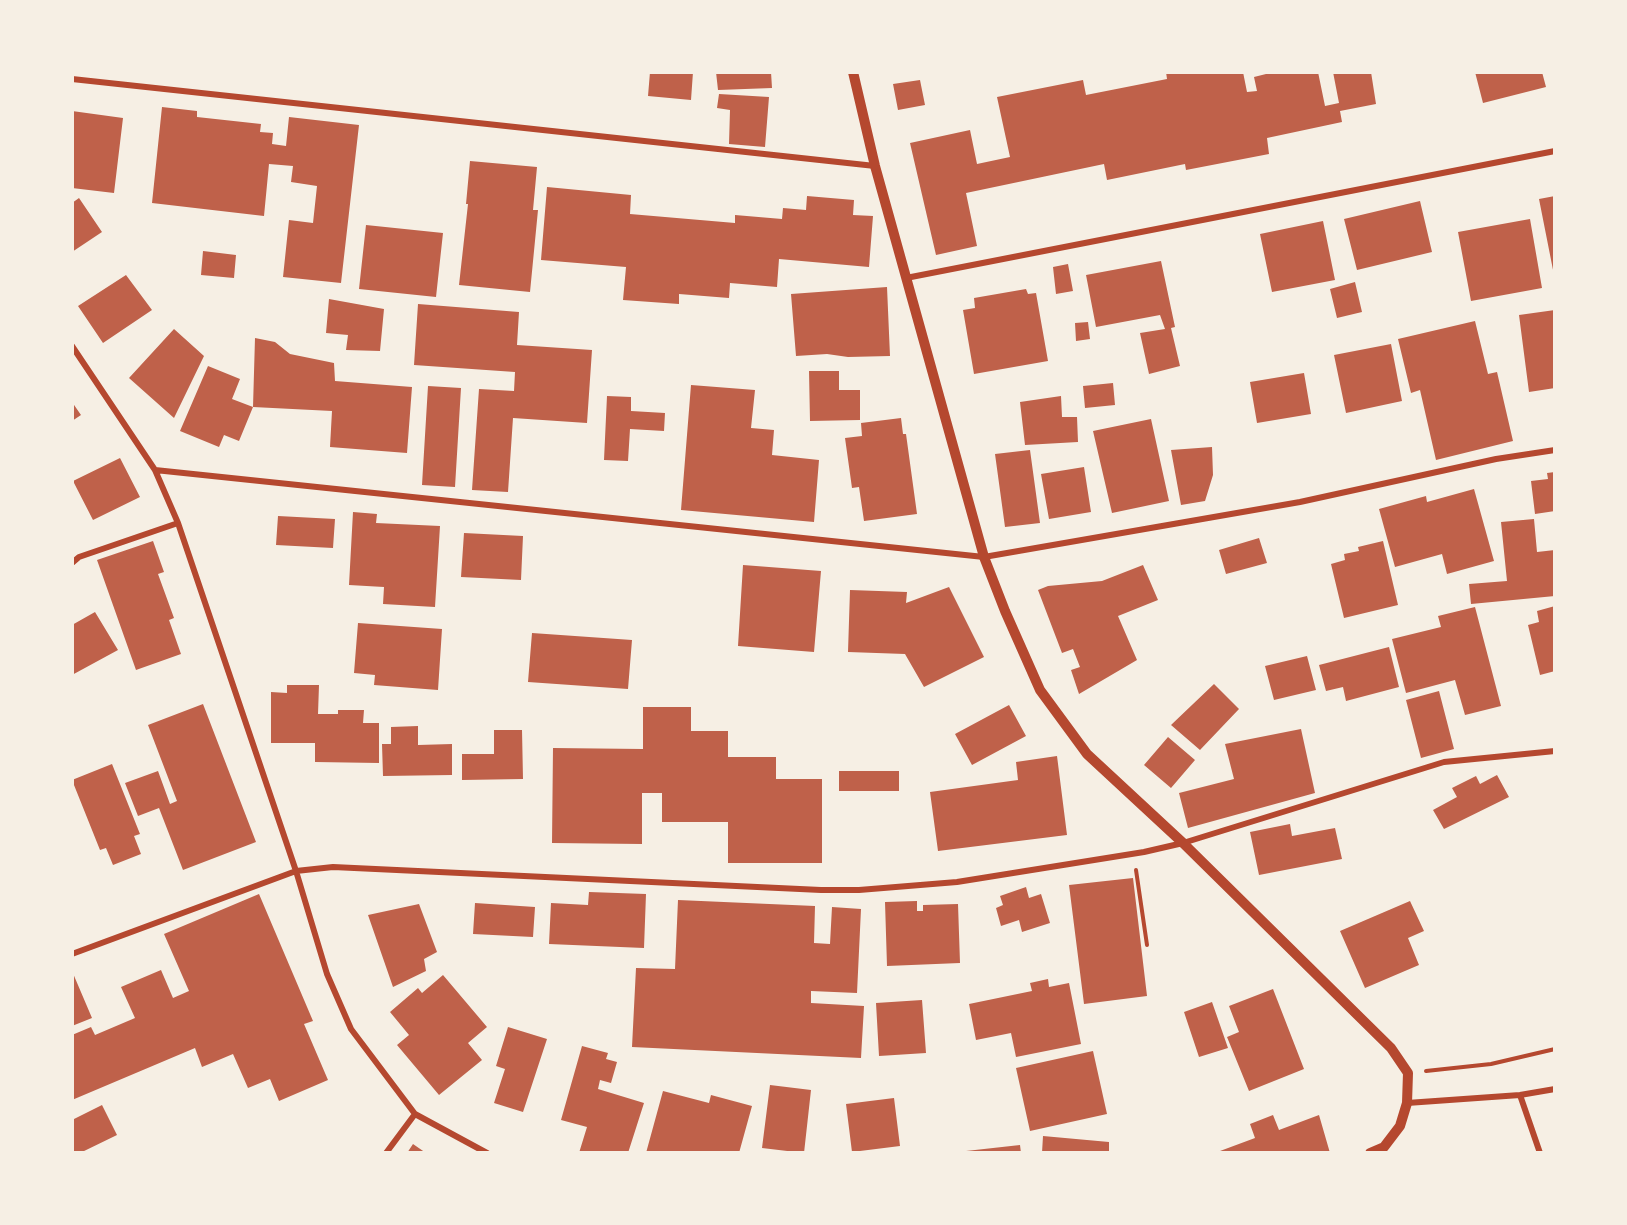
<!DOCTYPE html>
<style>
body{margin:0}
#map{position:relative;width:1627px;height:1225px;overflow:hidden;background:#f6efe4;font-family:"DejaVu Sans",sans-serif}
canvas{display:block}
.frame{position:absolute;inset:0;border:74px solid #f6efe4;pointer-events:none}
</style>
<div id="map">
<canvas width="1627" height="1225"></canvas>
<div class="frame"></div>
</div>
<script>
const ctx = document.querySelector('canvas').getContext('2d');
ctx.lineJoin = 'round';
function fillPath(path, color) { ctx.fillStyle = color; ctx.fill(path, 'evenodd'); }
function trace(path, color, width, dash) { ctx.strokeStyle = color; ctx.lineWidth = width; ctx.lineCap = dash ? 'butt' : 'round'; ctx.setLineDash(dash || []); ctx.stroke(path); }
fillPath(new Path2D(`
 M650,72H693L691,100L648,96Z
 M716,72H771L772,88L718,90Z
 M1166,72H1243L1247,92L1257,91L1254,77L1274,72H1318L1325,106L1339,103L1333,72H1371L1376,104L1340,111L1342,122L1267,138L1269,154L1186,170L1185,164L1107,180L1104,164L966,193L977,246L936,255L910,143L970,130L977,164L1010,157L997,97L1083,80L1086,95L1167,79Z
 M1475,72H1542L1546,87L1483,103Z
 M920,80L925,105L898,110L893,84Z
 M719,94L769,97L765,147L729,144L730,110L717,108Z
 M162,107L197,111V117L261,124L260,132L273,133L272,144L286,146L289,117L359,125L341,283L283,277L289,220L313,223L317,186L291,182L293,166L269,164L264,216L152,203Z
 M72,111L123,118L114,193L72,188Z
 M470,161L537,167L533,210H538L530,292L459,285L468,204H466Z
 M547,187L631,195L630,214L735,223V215L782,219L783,208L806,210L807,196L854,200L853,215L873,216L869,267L779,259L777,287L730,283L729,298L679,294V304L623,300L626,267L541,260Z
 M1555,196V275H1554L1539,199Z
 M79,198L102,232L72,252V203Z
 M1420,201L1432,252L1357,270L1344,219Z
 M1530,219L1542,288L1471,301L1458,232Z
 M1323,221L1335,280L1272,292L1260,234Z
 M366,225L443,233L436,297L359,289Z
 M203,251L236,255L234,278L201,275Z
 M1161,261L1175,327L1171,328L1180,366L1149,374L1140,333L1165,329L1160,315L1096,327L1086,275Z
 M1068,264L1073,291L1056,294L1053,267Z
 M126,275L152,310L103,343L78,306Z
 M1355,282L1362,312L1337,318L1330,289Z
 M887,287L890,356L848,357L827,354L796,356L791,294Z
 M1026,289L1028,294L1036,293L1048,361L974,374L963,310L975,308L974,298Z
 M329,299L384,309L380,351L346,350L348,335L326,333Z
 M418,304L519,312L517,345L592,350L587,423L513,418L508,492L472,490L479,389L514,391L515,372L414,365Z
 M1555,310V388L1529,392L1519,315Z
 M1475,321L1488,374L1497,372L1513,441L1436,460L1420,390L1411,393L1398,339Z
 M1088,322L1090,339L1076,341L1075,323Z
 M174,329L204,356L174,418L129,378Z
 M255,338L275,342L290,354L334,363L335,381L412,387L407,453L330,447L332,411L253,407Z
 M1391,344L1402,401L1346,413L1334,355Z
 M208,366L240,379L232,399L253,407L239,441L224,435L219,447L180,431Z
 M809,371H839V390H860V420L810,421Z
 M1304,373L1311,414L1257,423L1250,382Z
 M1113,383L1115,405L1085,408L1083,386Z
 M691,385L755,390L751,428L774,430L772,455L819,460L814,522L681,510Z
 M428,386L461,388L455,487L422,485Z
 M607,396L631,397V411L665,413L664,431L630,429L628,461L604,460Z
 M1061,396L1062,417H1077L1078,442L1025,445L1020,402Z
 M72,402L81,415L72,421Z
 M901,418L903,434H906L917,514L864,521L859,487L852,488L845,438L862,436L861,423Z
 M1151,419L1169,501L1112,513L1093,431Z
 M1212,447L1213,475L1205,501L1181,505L1171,450Z
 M1030,450L1040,523L1005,527L995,454Z
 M120,458L140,497L93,520L73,481Z
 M1084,467L1091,512L1049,519L1041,474Z
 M1555,472V511L1535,514L1531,481L1548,479L1547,473Z
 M1474,489L1494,561L1447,574L1442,554L1395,567L1379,509L1426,496L1427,502Z
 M353,512L377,514L376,523L440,526L435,607L383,604L384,587L349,585Z
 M278,516L335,519L333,548L276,545Z
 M1534,519L1537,552L1555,550V596L1471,604L1469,584L1507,581L1501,522Z
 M464,533L523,536L521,580L461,577Z
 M1259,538L1267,563L1226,574L1219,550Z
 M153,541L164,572L158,574L174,618L169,620L181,654L136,670L97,560Z
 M1383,541L1398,605L1344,618L1331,564L1345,560L1344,554L1359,551L1358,547Z
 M743,565L821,571L814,652L738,646Z
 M1143,565L1158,600L1118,616L1137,660L1079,694L1071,670L1080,667L1073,649L1062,653L1038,590L1048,586L1102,581Z
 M949,587L984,657L924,687L905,654L848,652L850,590L907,592L906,603Z
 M1555,606V671L1540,675L1528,625L1539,622L1537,611Z
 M1475,607L1501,706L1465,715L1455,680L1406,693L1392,639L1441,627L1438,616Z
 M95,612L118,650L72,675V625Z
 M358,623L442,629L438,690L374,685L375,675L354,673Z
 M532,633L632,640L628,689L528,682Z
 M1389,647L1399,687L1346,701L1343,687L1326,691L1319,665Z
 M1307,656L1316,690L1274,700L1265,666Z
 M1214,684L1239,709L1200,750L1171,725Z
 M287,685H319L318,714H338V710H364L363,723H379V763L315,762V743H271V692L287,693Z
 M1439,691L1454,749L1421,758L1406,700Z
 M203,704L256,842L183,870L159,808L138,816L125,783L158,771L170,804L177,801L148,725Z
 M1009,705L1026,736L972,765L955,734Z
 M643,707H691V731H728V757H776V779H822V863H728V822H662V793H642V844L552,843L553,748L643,749Z
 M418,726V745L452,744V775L383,776L382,744H391V727Z
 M1301,729L1315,793L1188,828L1179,793L1234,779L1225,744Z
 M494,730H522L523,779L462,780V754H494Z
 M1168,737L1195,760L1171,788L1144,765Z
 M1057,756L1067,835L938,851L930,792L1018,780L1016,762Z
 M112,764L140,834L134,836L141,854L113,865L106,848L100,850L72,780Z
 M839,771H899V791H839Z
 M1497,775L1509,797L1444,829L1433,810L1457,797L1452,788L1476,776L1480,784Z
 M1290,824L1292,836L1335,828L1342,859L1259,875L1250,832Z
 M1133,878L1147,996L1084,1004L1069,885Z
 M1026,887L1029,898L1041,894L1050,923L1022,932L1019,920L1001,926L996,908L1003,905L1000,896Z
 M589,892L646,894L644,948L549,944L551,903L588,905Z
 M259,894L313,1021L304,1024L328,1080L279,1101L270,1079L248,1088L233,1054L202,1067L195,1048L72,1100V1035L91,1027L95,1035L135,1018L121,987L161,970L173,998L189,991L164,934Z
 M678,900L815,906L814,943L830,944L832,907L861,909L857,993L811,991V1003L864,1006L861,1058L632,1047L636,968L675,969Z
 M917,901V911H923V905L958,904L960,963L887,966L885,902Z
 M1410,901L1424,931L1408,938L1419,965L1365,988L1340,931Z
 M475,903L535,907L533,937L473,934Z
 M419,904L437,952L424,959L426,971L393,987L368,915Z
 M72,971L92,1018L72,1026Z
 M443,975L487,1027L468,1043L482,1060L439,1095L397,1045L409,1035L390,1012L418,988L422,993Z
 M1048,979L1049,987L1069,983L1081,1044L1016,1057L1011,1033L976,1040L969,1004L1032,991L1030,983Z
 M1273,989L1304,1069L1249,1091L1227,1037L1239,1032L1229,1006Z
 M922,1000L926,1053L879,1056L876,1003Z
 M1212,1002L1228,1048L1199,1057L1184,1012Z
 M508,1027L547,1039L523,1112L494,1103L505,1069L496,1066Z
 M582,1046L608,1053L606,1059L617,1062L611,1083L600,1080L598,1089L644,1103L628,1153H579L587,1127L561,1120Z
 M1093,1051L1107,1114L1030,1131L1016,1068Z
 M770,1085L811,1090L804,1153L762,1148Z
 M663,1091L709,1103L711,1095L752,1106L739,1153H646Z
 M894,1098L900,1146L852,1152L846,1104Z
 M102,1105L117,1135L80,1153H75L72,1147V1120Z
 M1273,1115L1279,1130L1319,1115L1330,1153H1221L1220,1151L1255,1138L1250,1124Z
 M1043,1136L1109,1142V1153H1042Z
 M413,1144L426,1153H407Z
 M1020,1145L1021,1153H966V1151Z`), '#bf614a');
trace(new Path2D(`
 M1136,870L1147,945
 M1426,1071L1491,1064L1555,1049`), '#b5482f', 4);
trace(new Path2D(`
 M72,79L875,166
 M906,278L1555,151
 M72,346L155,470L178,523L296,871L327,974L351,1029L415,1114L487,1153
 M155,470L984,557L1300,502L1496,459L1555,450
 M72,563L79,557L178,523
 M72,954L296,871L333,867L821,890H859L957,882L1144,852L1183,843L1444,762L1555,751
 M1520,1095L1540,1153
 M1407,1103L1520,1095L1555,1089
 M386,1153L415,1114`), '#b5482f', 6);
trace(new Path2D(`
 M853,72L875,166L984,557L1005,611L1040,690L1087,754L1183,843L1391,1048L1408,1073L1407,1103L1400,1126L1384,1147L1370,1153`), '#b5482f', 10);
</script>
